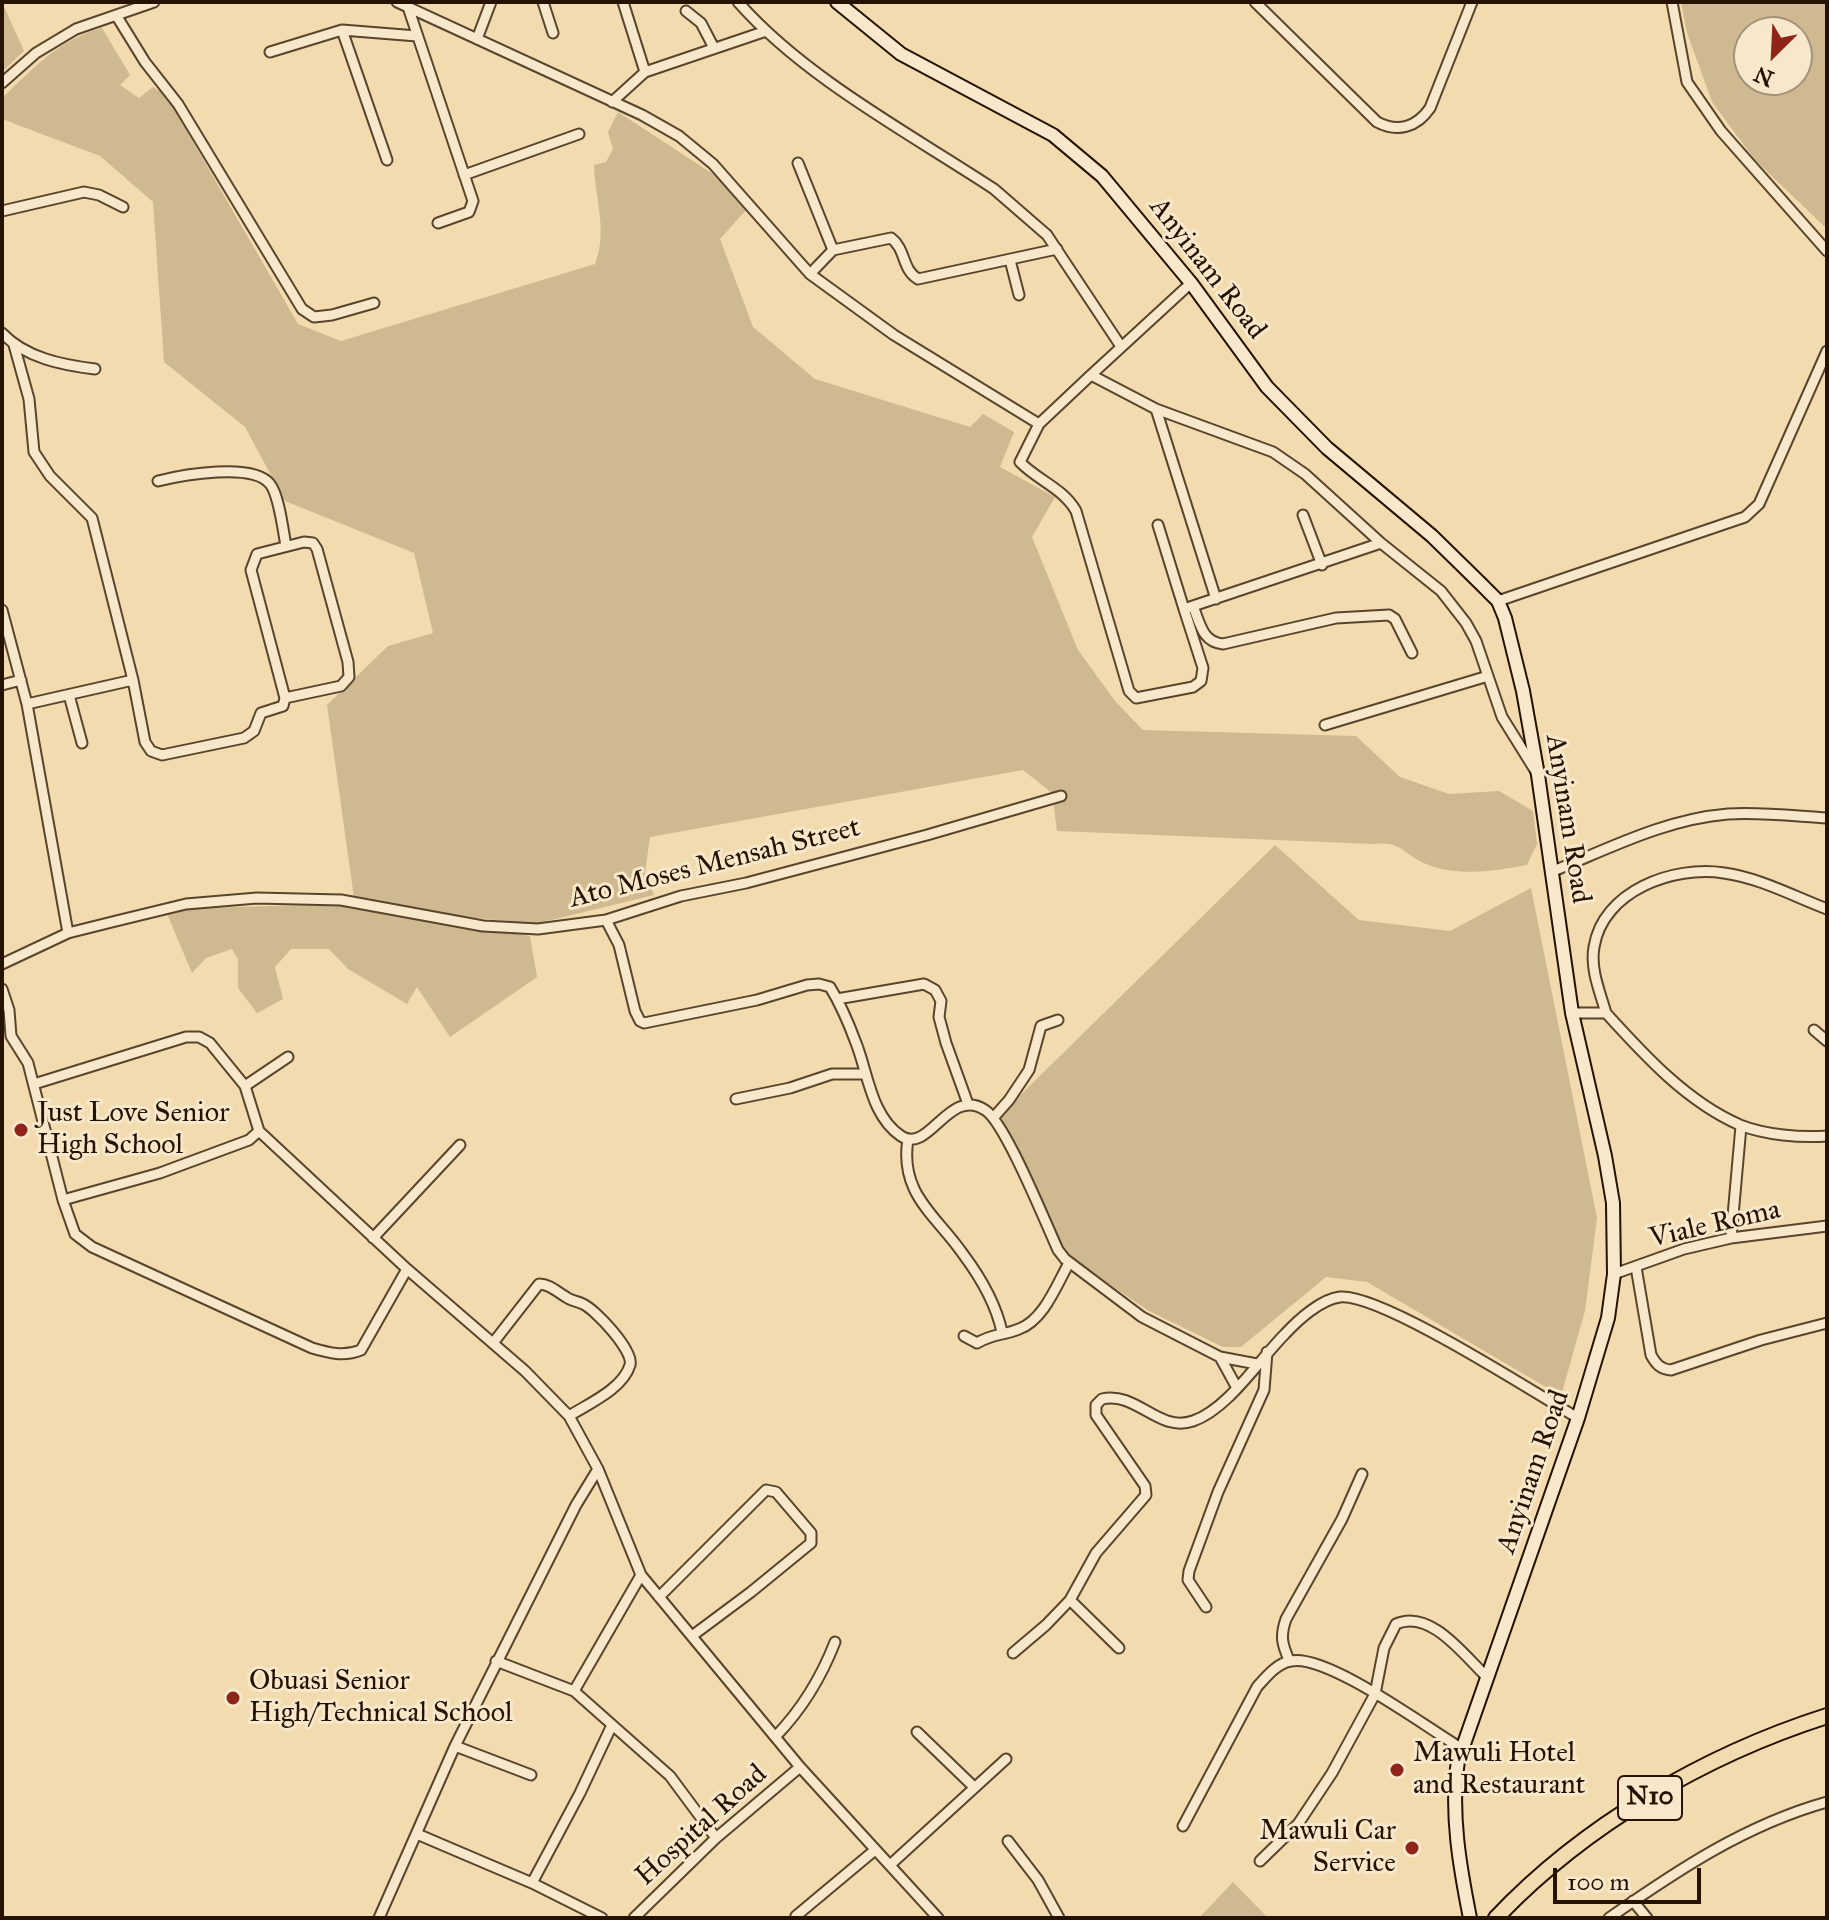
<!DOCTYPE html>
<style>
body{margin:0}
#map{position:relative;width:1829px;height:1920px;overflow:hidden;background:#f2dbaf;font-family:"IM FELL Great Primer",serif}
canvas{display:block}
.frame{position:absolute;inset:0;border:4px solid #261200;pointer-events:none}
.north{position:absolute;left:1733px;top:16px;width:80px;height:80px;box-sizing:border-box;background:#f7e8cb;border:2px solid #a3927a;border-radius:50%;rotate:204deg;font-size:22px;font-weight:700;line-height:32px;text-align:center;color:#261200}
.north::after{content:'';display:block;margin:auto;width:28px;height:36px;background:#8f2418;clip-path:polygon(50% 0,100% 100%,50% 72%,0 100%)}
.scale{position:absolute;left:1553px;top:1868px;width:148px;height:36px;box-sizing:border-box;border:4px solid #261200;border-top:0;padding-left:10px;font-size:24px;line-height:28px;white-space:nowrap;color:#261200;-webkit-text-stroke:6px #f7e8cb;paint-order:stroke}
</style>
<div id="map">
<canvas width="1829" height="1920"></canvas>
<div class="frame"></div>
<div class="north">N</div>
<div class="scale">100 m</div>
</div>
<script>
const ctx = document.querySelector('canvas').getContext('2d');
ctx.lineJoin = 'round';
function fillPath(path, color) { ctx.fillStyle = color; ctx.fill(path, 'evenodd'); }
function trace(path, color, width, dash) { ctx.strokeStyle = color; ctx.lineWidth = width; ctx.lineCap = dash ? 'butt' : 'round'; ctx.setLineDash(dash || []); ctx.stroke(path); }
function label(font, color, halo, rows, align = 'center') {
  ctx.font = font + ' "IM FELL Great Primer",serif'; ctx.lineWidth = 6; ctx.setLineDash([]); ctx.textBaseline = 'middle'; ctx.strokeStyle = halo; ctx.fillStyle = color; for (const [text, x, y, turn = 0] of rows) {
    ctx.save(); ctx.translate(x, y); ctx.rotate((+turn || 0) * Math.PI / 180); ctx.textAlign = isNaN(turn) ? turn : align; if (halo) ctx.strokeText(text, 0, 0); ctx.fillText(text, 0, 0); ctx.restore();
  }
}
fillPath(new Path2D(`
 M2,2L24,51L2,72Z
 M1681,2H1827V229L1755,160L1712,102L1687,33ZM1797,32V80H1749V32Z
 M102,28L130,75L120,85L139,98L153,87L166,95L298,324L341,341L595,264C608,232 595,198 594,165L606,162L613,149L608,132L618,112L713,174L747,209L720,239L753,327L815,379L970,427L983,414L1014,432L1000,467L1055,497L1032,537L1078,650L1115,701L1143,730L1356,736L1400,777L1449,794L1499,791L1533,811L1537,844L1527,865C1496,871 1456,877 1426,864C1402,854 1403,841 1374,844L1057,831L1052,793L1023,770L650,837L645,873L654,895L535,924L458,916L354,898L327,705L388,646L433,633L414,553L285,501L245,427L164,362L153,202L100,156L2,119V98C34,68 58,40 102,28Z
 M1275,845L1359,920L1450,931L1531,888L1597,1218L1585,1311L1561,1396L1367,1282L1326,1277L1241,1347H1223L1149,1311L1065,1254L1000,1115Z
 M338,904L530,936L537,977L450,1037L417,987L407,1004L348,969L329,949H291L275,967L283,999L257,1013L238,988V959L232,949L206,958L192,973L165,909Z
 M1233,1882L1268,1918H1199Z`), '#cfb991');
const street = new Path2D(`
 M397,2L642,115L679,136L713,164L810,274L894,335L1039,424L1091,375
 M543,2L553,33
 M623,2L645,72
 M738,2C805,78 909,133 994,189L1047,235L1120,345
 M1255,2L1377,122C1398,133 1417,127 1430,108L1472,2
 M1672,2L1687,82L1721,131L1827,251
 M408,7L473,201L469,212L438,223
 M686,11L701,23L714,48
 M116,15L145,62L178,104L302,309L314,317L332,315L374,303
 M342,30L387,160
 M477,39L491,2
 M270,52L342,30L417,36
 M2,83L36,53L76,29L154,2
 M612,102L645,72L766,31
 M798,163L833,250L891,238C906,249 902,270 918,279L1057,249
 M464,175L579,134
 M2,211L84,192L99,195L123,207
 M1010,260L1019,295
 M810,274L833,250
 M1191,283L1091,375L1156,409L1273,452L1305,474L1381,543L1441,591L1466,623L1476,641L1502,717L1535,770
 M2,333C26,358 62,365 95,369
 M14,345L29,399L34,452L50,476L92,518L133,680L145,742L151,751L162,755L244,738L254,731L261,713L283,706L285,698L251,570L257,554L304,542L313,543L317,549L348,662L349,677L341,686L285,698
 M1156,409L1216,599
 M1039,424L1020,462C1037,480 1063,488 1076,511L1129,691L1136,698L1193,687L1201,681L1203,668L1184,609L1381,543
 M158,481C182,475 253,462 270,484C279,495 283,530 286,546
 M1303,515L1322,565
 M1158,525L1184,609
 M1498,601L1745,517L1759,504L1827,351
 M1193,606C1200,623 1202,642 1223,644L1336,618L1389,615L1395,619L1412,653
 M2,610L27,704L68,933
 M2,685L21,680
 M69,695L82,743
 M27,704L133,680
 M1325,725L1488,676
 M1551,872C1608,849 1665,819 1728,814C1761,812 1794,816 1827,818
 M606,920L619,945L635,1011L640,1021L644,1023L757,1000L807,985L819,984L830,987C841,1005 849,1024 856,1043C868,1073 871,1116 901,1136C929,1155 949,1086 985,1110C1005,1122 1046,1224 1058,1250L1065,1259L1142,1317L1220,1357L1257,1364
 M2,964L68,933L116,921L186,904L257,898L341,900L483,926L538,929L606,920L681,896L746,883L927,835L1061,796
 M2,989L9,1010L11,1036L28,1063L63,1200L75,1234L92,1247L312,1348C329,1353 344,1357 361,1350L407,1269L259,1131L245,1086L210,1043L199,1037H186L34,1084
 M837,999L924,984L935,990L941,1001L939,1017L946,1043L968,1104
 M1572,1013H1606C1644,1055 1687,1102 1740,1125C1765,1135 1801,1138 1827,1136
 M1606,1013C1600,992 1590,969 1594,947C1603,891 1673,865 1724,873C1760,878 1793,896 1827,909
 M1814,1030L1827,1041
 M245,1086L288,1057
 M736,1099L790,1088L832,1074H865
 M994,1117L1009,1100L1029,1070L1041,1026L1058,1020
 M908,1139C899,1194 936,1215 963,1254C981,1278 996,1304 1002,1332
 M63,1200L160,1173L249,1140L259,1131
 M373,1238L460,1145
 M1731,1238L1741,1126
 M1636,1267L1651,1355C1656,1364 1660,1369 1671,1370L1761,1340L1827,1323
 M407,1269L525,1371L569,1416L598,1469L641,1575L800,1767L938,1918
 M1614,1274L1684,1249L1731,1238L1827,1226
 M964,1336L977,1343C994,1333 1002,1336 1019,1329C1044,1320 1057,1284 1069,1263
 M493,1343L539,1284C550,1284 557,1292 566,1297C571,1301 577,1301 583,1304C596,1310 634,1351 630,1365C623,1389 588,1404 569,1416
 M1220,1357L1237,1388
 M659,1597L766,1490L776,1492L811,1533V1543L751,1592L692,1636
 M1206,1607L1188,1580L1189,1571L1218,1492L1264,1390L1267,1352
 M1119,1648L1070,1600L1096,1553L1146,1495L1145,1486L1096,1415V1405L1102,1399C1137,1391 1158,1433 1193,1421C1228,1409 1259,1360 1285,1334C1298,1320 1321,1299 1340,1297C1381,1293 1536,1394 1578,1418
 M1013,1653L1046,1625L1070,1600
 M1289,1660C1282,1644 1280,1636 1286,1619L1342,1519L1362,1474
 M496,1661L574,1691L670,1776L716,1838
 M574,1691L641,1575
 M917,1732L974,1787
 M776,1736C803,1708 821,1678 835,1642
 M455,1746L531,1775
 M1183,1826L1257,1687C1266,1677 1277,1663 1291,1661C1328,1654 1427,1728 1461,1748
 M417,1834L532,1883L602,1918
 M1008,1841L1038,1880L1059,1918
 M1260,1861L1298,1824L1332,1773L1375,1694L1384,1648L1396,1624C1431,1608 1466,1658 1488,1678
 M890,1865L1006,1759
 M532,1883L580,1793L612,1725
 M1633,1901L1647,1918
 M379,1918L455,1746L576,1505L598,1469
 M634,1918L716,1838L800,1767
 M797,1918L796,1916L875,1850
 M1609,1918C1678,1870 1745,1825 1827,1802`);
const secondary = new Path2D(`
 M837,2L901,54L1053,135L1102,176L1191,283L1267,387L1327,448L1432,536L1480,583L1498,601L1505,618L1523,691L1538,775L1572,1013L1605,1156L1613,1203L1614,1274L1608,1318L1578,1418L1458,1761C1450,1812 1460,1868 1470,1918`);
const primary = new Path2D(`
 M1496,1918C1584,1825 1705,1755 1827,1716`);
trace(street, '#59442c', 13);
trace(secondary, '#261200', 16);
trace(primary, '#261200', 18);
trace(street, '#f7e8cb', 9);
trace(secondary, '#f7e8cb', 12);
trace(primary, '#f2dbaf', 14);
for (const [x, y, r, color] of [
 [21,1130,8,"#8f2418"],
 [233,1698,8,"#8f2418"],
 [1397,1770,8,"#8f2418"],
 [1412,1848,8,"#8f2418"]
]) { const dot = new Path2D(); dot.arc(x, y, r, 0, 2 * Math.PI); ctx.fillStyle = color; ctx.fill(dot); trace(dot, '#f7e8cb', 3); }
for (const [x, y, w] of [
 [1650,1798,64]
]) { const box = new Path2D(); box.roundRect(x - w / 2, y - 22, w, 44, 6); ctx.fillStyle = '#f7e8cb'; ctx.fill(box); trace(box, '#261200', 2); }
label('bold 26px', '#261200', null, [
 ["N10",1650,1798]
]);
label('28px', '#261200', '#f7e8cb', [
 ["Anyinam Road",1207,269,52],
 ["Anyinam Road",1567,819,81],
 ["Ato Moses Mensah Street",715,864,-14],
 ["Viale Roma",1715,1225,-13],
 ["Anyinam Road",1534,1472,-71],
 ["Hospital Road",702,1826,-42]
]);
label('28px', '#261200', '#f7e8cb', [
 ["Just Love Senior",37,1114],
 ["High School",37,1146],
 ["Obuasi Senior",249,1682],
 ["High/Technical School",249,1714],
 ["Mawuli Hotel",1413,1754],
 ["and Restaurant",1413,1786],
 ["Mawuli Car",1396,1832,"right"],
 ["Service",1396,1864,"right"]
], 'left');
</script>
